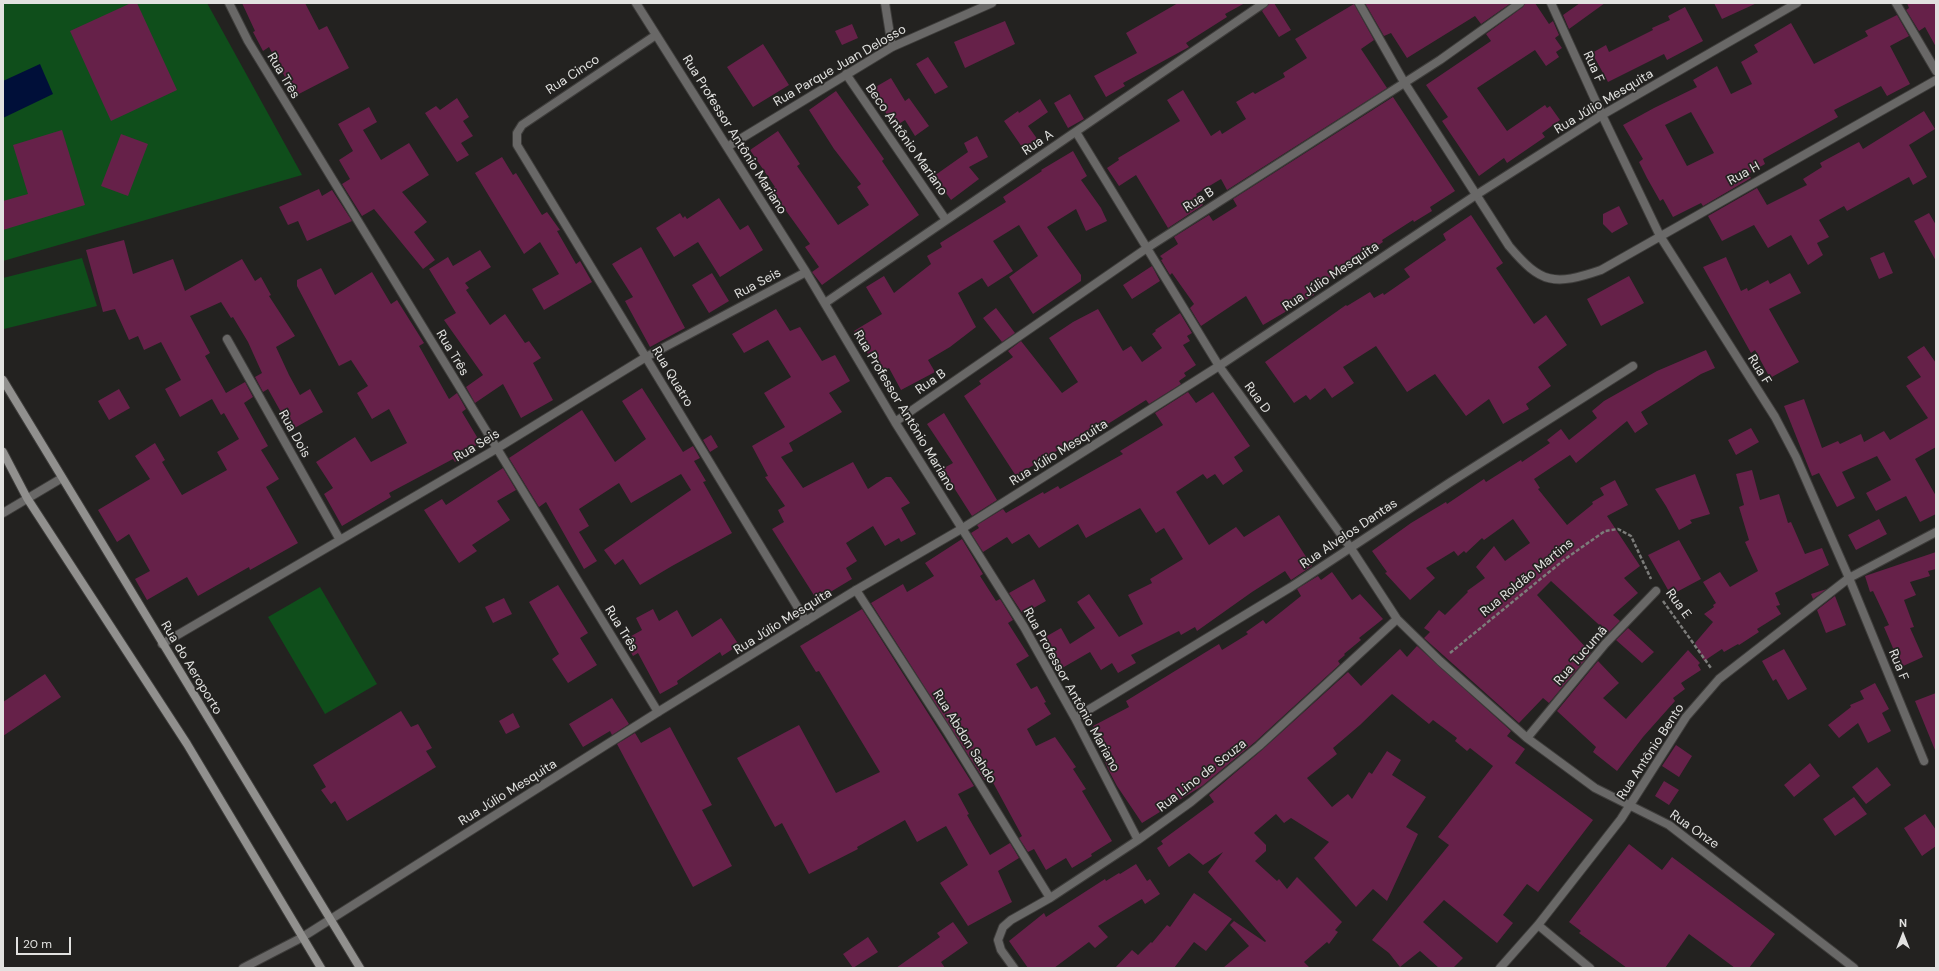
<!DOCTYPE html>
<meta charset="utf-8">
<style>
body{margin:0}
#map{position:relative;width:1939px;height:971px;overflow:hidden;background:#232220;font-family:"DM Sans",sans-serif}
canvas{display:block}
.frame{position:absolute;inset:0;border:4px solid #e2e2e0;pointer-events:none}
.north{position:absolute;left:1883px;top:915px;width:40px;height:40px;-webkit-text-stroke:3px #232220;paint-order:stroke;rotate:0deg;font-size:11px;font-weight:700;line-height:16px;text-align:center;color:#e2e2e0}
.north::after{content:'';display:block;margin:auto;width:14px;height:18px;background:#e2e2e0;clip-path:polygon(50% 0,100% 100%,50% 72%,0 100%)}
.scale{position:absolute;left:16px;top:937px;width:55px;height:18px;box-sizing:border-box;border:2px solid #e2e2e0;border-top:0;padding-left:5px;font-size:12px;line-height:14px;white-space:nowrap;color:#e2e2e0;-webkit-text-stroke:3px #232220;paint-order:stroke}
</style>
<div id="map">
<canvas width="1939" height="971"></canvas>
<div class="frame"></div>
<div class="north">N</div>
<div class="scale">20 m</div>
</div>
<script>
const ctx = document.querySelector('canvas').getContext('2d');
ctx.lineJoin = 'round';
function fillPath(path, color) { ctx.fillStyle = color; ctx.fill(path, 'evenodd'); }
function trace(path, color, width, dash) { ctx.strokeStyle = color; ctx.lineWidth = width; ctx.lineCap = dash ? 'butt' : 'round'; ctx.setLineDash(dash || []); ctx.stroke(path); }
function label(font, color, halo, rows, align = 'center') {
  ctx.font = font + ' "DM Sans",sans-serif'; ctx.lineWidth = 3.5; ctx.setLineDash([]); ctx.textBaseline = 'middle'; ctx.strokeStyle = halo; ctx.fillStyle = color; for (const [text, x, y, turn = 0] of rows) {
    ctx.save(); ctx.translate(x, y); ctx.rotate((+turn || 0) * Math.PI / 180); ctx.textAlign = isNaN(turn) ? turn : align; if (halo) ctx.strokeText(text, 0, 0); ctx.fillText(text, 0, 0); ctx.restore();
  }
}
fillPath(new Path2D(`
 M3,3H207L302,175L3,261Z
 M82,258L97,306L4,329L3,278Z
 M320,587L377,684L325,714L268,617Z`), '#0f4e1b');
fillPath(new Path2D(`
 M40,64L53,94L3,118V81Z`), '#000f39');
fillPath(new Path2D(`
 M131,3H137L177,90L111,121L70,31Z
 M242,3H305L319,30L327,26L349,68L295,96L269,47L263,51L253,32L255,31Z
 M1178,3H1245L1225,14L1227,17L1186,43L1189,47L1123,83L1125,86L1106,97L1094,76L1137,53L1126,33Z
 M1269,3H1274L1291,30L1279,37L1262,11Z
 M1365,3H1511L1481,24L1475,16L1407,58L1391,33L1384,36Z
 M1525,3H1535L1549,24L1553,21L1559,35L1555,38L1562,48L1556,52L1559,57L1546,66L1535,50L1477,88L1507,131L1545,105L1547,108L1550,106L1560,120L1542,133L1545,137L1507,163L1504,158L1479,176L1442,121L1448,117L1426,85L1491,41L1486,34L1523,7Z
 M1580,3H1605L1569,29L1563,15Z
 M1714,3H1757L1722,19Z
 M1907,3H1936V47L1925,27L1919,31L1906,10L1909,8Z
 M1354,4L1374,40L1361,49L1387,88L1227,190L1221,179L1196,194L1203,205L1168,228L1136,175L1119,186L1107,168L1119,160L1118,158L1180,121L1167,100L1183,90L1211,136L1220,130L1222,134L1246,119L1236,102L1253,92L1255,94L1285,77L1283,73L1307,58L1295,39Z
 M1685,7L1703,41L1667,60L1664,54L1608,82L1592,53L1606,45L1609,52L1653,30L1652,28L1670,20L1668,16Z
 M1897,15L1909,36L1890,46L1910,84L1887,96L1881,86L1834,110L1838,117L1763,159L1765,164L1748,174L1751,178L1703,206L1701,203L1673,217L1663,199L1660,201L1647,178L1639,162L1643,159L1623,125L1654,108L1697,87L1693,80L1717,66L1731,94L1752,84L1741,62L1758,52L1754,45L1791,23L1814,64L1868,36L1865,31ZM1691,112L1714,153L1687,166L1665,125Z
 M1005,21L1015,44L965,68L954,42Z
 M852,24L858,38L842,45L835,31Z
 M763,44L789,85L753,107L727,67Z
 M928,57L948,87L935,94L916,64Z
 M891,78L905,101L909,98L929,126L915,136L905,120L894,127L872,89Z
 M836,91L884,159L882,161L919,215L822,285L812,272L819,267L805,247L810,244L771,190L775,187L750,150L778,131L800,164L797,166L838,225L869,205L857,187L861,184L834,149L809,110Z
 M1070,94L1084,119L1068,128L1054,103Z
 M1393,97L1455,191L1430,207L1432,211L1414,222L1413,220L1382,240L1383,242L1311,290L1314,295L1263,325L1246,296L1201,326L1190,308L1194,304L1172,273L1170,275L1161,260L1163,259L1160,256L1178,244L1174,237L1209,215L1213,221L1237,206L1233,199Z
 M457,98L469,117L463,121L473,136L461,143L469,155L457,162L425,113L436,106L440,110Z
 M1040,99L1048,112L1028,126L1038,140L1028,147H1022L1004,121L1018,111L1019,113Z
 M369,107L377,122L363,130L381,160L409,143L429,175L402,192L427,222L414,232L435,260L423,269L374,209L362,216L342,184L350,179L339,160L353,151L338,124Z
 M1924,111L1935,129L1909,145L1927,177L1913,185L1909,177L1847,211L1844,206L1819,220L1829,237L1817,243L1823,255L1808,265L1791,235L1768,248L1754,225L1722,241L1708,216L1757,188L1767,205L1807,185L1803,179L1822,167L1820,163L1859,142L1863,149Z
 M62,130L85,205L3,230V201L28,194L13,145Z
 M121,134L148,144L128,196L101,186Z
 M977,136L988,157L969,167L979,179L951,200L934,176L968,152L964,143Z
 M1073,151L1087,176L1081,180L1101,208L1107,221L1086,231L1076,209L1047,227L1081,275V281L1033,314L1009,277L1038,256L1019,225L993,241L1013,271L988,287L982,278L958,293L976,327L950,347L928,360L935,372L901,390L889,368L883,371L871,352L868,354L854,331L882,314L866,287L884,276L894,293L931,264L927,256L942,247L940,243L1006,202L1003,197L1042,171L1041,170Z
 M502,157L513,175L516,173L542,215L547,212L560,230L557,231L576,264L580,261L592,282L544,310L532,289L559,274L540,242L524,254L475,173Z
 M319,189L322,196L332,190L352,221L307,241L298,221L288,225L279,207Z
 M719,198L740,230L748,225L763,250L720,277L698,242L674,257L656,228L680,213L683,218L685,216L687,219Z
 M1619,206L1628,224L1612,233L1603,224V214Z
 M1929,213L1936,225V261L1914,221Z
 M1471,215L1503,263L1496,268L1534,324L1546,315L1567,345L1538,367L1551,386L1526,404L1529,409L1503,424L1489,399L1466,416L1435,374L1407,392L1376,346L1343,367L1354,383L1332,398L1325,388L1310,400L1306,395L1294,403L1265,362L1346,305L1347,306L1370,292L1374,298L1383,293L1384,295L1410,277L1404,269L1446,240L1443,234Z
 M124,240L133,274L173,259L185,291L242,259L255,281L261,277L271,295L269,296L295,336L276,347L289,375L300,395L310,389L323,412L291,430L268,389L263,392L255,377L262,373L248,342L233,317L231,318L221,302L190,316L210,353L205,356L226,393L245,382L253,397L244,403L268,446L261,450L279,479L266,487L298,543L250,570L249,567L198,596L187,577L147,600L135,579L150,571L129,534L117,542L98,510L150,479L135,456L155,443L165,460L162,462L182,495L227,470L217,452L239,439L224,413L221,415L212,399L180,417L165,389L181,380L161,342L144,350L138,336L129,340L115,309L103,312L86,250Z
 M641,247L685,328L650,347L625,301L633,297L612,264Z
 M480,250L491,267L465,283L469,288L466,290L490,325L505,314L525,343L529,341L541,358L533,363L553,400L521,418L503,384L475,403L466,387L483,375L444,320L456,313L429,269L448,257L453,266Z
 M1884,252L1893,273L1879,279L1870,258Z
 M1726,257L1741,291L1747,288L1748,291L1768,280L1770,284L1790,273L1801,293L1769,309L1799,362L1770,378L1755,350L1751,353L1703,267Z
 M1152,266L1160,281L1132,299L1123,285Z
 M321,268L335,295L372,272L391,304L397,300L424,343L419,346L449,399L457,393L466,409L462,412L480,442L455,462L453,459L389,493L391,497L342,526L324,494L333,488L316,462L355,437L371,462L407,443L389,409L372,419L357,393L368,386L351,360L339,366L297,286V280Z
 M712,273L729,301L709,313L692,285Z
 M1629,276L1644,303L1601,326L1587,299Z
 M996,308L1015,333L1002,342L983,318Z
 M776,309L790,331L800,327L822,361L835,355L850,381L829,393L842,412L789,443L793,451L781,457L803,488L853,462L868,489L886,477H891L910,503L901,508L916,534L901,542L899,538L885,546L873,526L846,543L857,561L846,568L852,579L817,600L772,529L784,522L778,510L785,506L765,477L768,476L752,446L785,427L764,393L791,377L768,340L744,353L732,334Z
 M1098,309L1123,351L1131,346L1142,362L1162,348L1152,334L1156,331L1155,330L1180,313L1192,333L1187,336L1190,341L1183,345L1196,365L1184,373L1186,376L1179,381L1181,384L1149,404L1146,400L1060,454L1058,450L1016,476L964,396L981,384L979,381L1013,357L1008,351L1021,341L1062,393L1078,382L1049,338L1073,322Z
 M1924,346L1936,363V447L1915,459L1936,496V514L1920,522L1906,496L1876,511L1866,493L1891,480L1877,456L1842,472L1855,498L1837,507L1819,473L1812,476L1784,406L1804,399L1822,448L1838,441L1840,444L1861,434L1864,442L1884,431L1890,440L1928,418L1906,386L1921,377L1907,357Z
 M1706,350L1715,368L1701,374L1641,412L1648,424L1635,433L1627,421L1576,463L1570,455L1534,479L1540,488L1538,489L1567,525L1593,504L1592,502L1604,495L1600,488L1615,480L1628,505L1607,516L1640,566L1624,578L1638,593L1613,615L1620,621L1608,633L1551,581L1537,595L1591,653L1549,703L1543,698L1519,723L1424,638L1430,632L1424,628L1439,610L1445,615L1468,592L1467,591L1485,578L1476,567L1494,546L1505,561L1530,543L1513,519L1484,540L1482,538L1466,553L1464,551L1458,556L1454,551L1426,568L1435,578L1410,600L1385,573L1387,572L1372,551L1411,523L1446,502L1447,504L1484,479L1486,482L1521,460L1522,462L1550,443L1547,440L1561,429L1569,440L1597,418L1592,411L1604,401L1657,371Z
 M642,388L683,452L693,446L700,458L694,461L706,481L703,482L732,533L672,566L640,585L623,559L615,565L604,550L691,490L681,474L631,503L619,483L579,509L589,526L579,532L597,561L584,569L546,502L539,507L509,458L582,410L615,462L646,439L622,401Z
 M119,389L130,408L109,420L98,401Z
 M1188,392L1196,403L1213,392L1250,446L1234,457L1243,471L1223,485L1215,474L1207,479L1203,474L1176,492L1209,545L1236,527L1244,537L1279,515L1312,566L1291,580L1285,571L1252,592L1197,631L1195,627L1181,635L1179,631L1131,655L1136,663L1118,673L1112,663L1101,670L1090,652L1057,671L1040,640L1061,628L1070,644L1095,628L1077,602L1089,594L1119,637L1143,624L1128,595L1152,583L1150,579L1183,559L1164,528L1156,533L1140,508L1086,538L1078,524L1039,548L1029,534L1012,544L1007,537L983,552L971,533L979,528L977,525L1003,509L1006,513L1043,492L1044,494L1058,486L1060,489L1123,454L1120,451L1163,425L1155,413Z
 M944,413L997,500L972,516L942,469L953,463L927,424Z
 M1751,428L1759,442L1736,455L1728,440Z
 M711,435L718,447L710,452L703,440Z
 M503,468L516,490L497,501L510,520L472,545L477,551L459,563L424,510L442,499L446,505Z
 M1752,470L1760,500L1779,494L1788,523L1791,522L1805,554L1822,548L1829,565L1775,593L1780,605L1776,606L1781,614L1757,629L1759,632L1739,645L1738,644L1724,652L1722,649L1704,661L1695,643L1713,622L1704,614L1714,607L1713,605L1716,603L1703,582L1720,572L1730,587L1758,571L1745,542L1749,540L1739,507L1744,505L1736,474Z
 M1695,474L1710,514L1690,520L1692,523L1679,530L1666,506L1655,489Z
 M1879,519L1887,534L1856,550L1848,535Z
 M962,539L983,574L980,576L996,601L1000,599L1013,620L1008,623L1029,656L1016,664L1031,689L1037,686L1046,702L1044,703L1051,714L1027,729L1036,746L1055,737L1076,767L1073,769L1086,789L1082,791L1112,841L1091,854L1092,856L1072,868L1066,858L1046,870L1034,849L1028,852L1019,838L1022,836L990,777L984,780L871,603L903,584L907,592L934,576L925,563Z
 M1679,540L1701,579L1671,595L1648,555Z
 M1936,552V569L1928,571L1930,576L1910,582L1916,595L1904,600L1914,627L1910,628L1923,657L1901,667L1884,627L1889,625L1873,591L1870,592L1865,576Z
 M1332,572L1352,600L1360,594L1383,619L1359,638L1361,640L1344,654L1345,655L1338,661L1340,664L1255,742L1202,786L1142,823L1117,786L1108,769L1101,752L1106,749L1093,726L1129,707L1126,701L1219,644L1222,650L1248,634L1246,632L1263,620L1266,624L1301,596L1297,589L1318,576L1321,580Z
 M1034,579L1046,601L1023,614L1009,593Z
 M558,585L588,633L580,638L597,665L568,683L552,659L559,654L529,602Z
 M1827,589L1813,599L1811,594Z
 M1835,596L1846,625L1826,633L1817,610Z
 M504,598L512,614L493,623L485,607Z
 M653,609L659,621L677,610L692,637L721,618L739,645L722,656L720,652L677,681L678,684L660,694L638,653L633,656L624,640L642,630L636,618Z
 M862,609L974,786L958,794L969,814L967,815L990,855L1010,843L1019,858L998,871L1012,902L968,926L940,883L968,865L946,826L917,842L905,820L857,847L858,849L809,874L782,823L775,827L737,758L799,725L836,793L880,772L819,671L816,672L800,646Z
 M1628,628L1654,652L1642,663L1616,640Z
 M1417,646L1511,731L1507,736L1525,749L1515,763L1593,820L1538,892L1527,884L1503,915L1513,923L1497,943L1444,900L1423,922L1463,958L1453,968H1439L1420,951L1400,967L1389,953L1372,940L1449,845L1438,837L1493,766L1470,748L1467,751L1455,741L1457,738L1433,720L1429,724L1392,694L1360,725L1333,748L1337,754L1307,778L1332,807L1348,794L1352,799L1369,772L1372,774L1387,751L1401,760L1392,775L1426,797L1406,827L1418,834L1387,901L1373,889L1356,907L1314,858L1329,842L1291,818L1284,823L1276,814L1254,833L1266,845V851L1255,861L1277,881L1279,879L1287,889L1297,877L1342,922L1335,930L1338,932L1329,944L1327,942L1304,962L1310,968H1223L1249,946L1230,925L1234,921L1265,942L1266,941L1208,872L1223,852L1203,865L1189,853L1169,867L1157,848L1163,844L1161,841L1214,802L1209,795L1262,750L1348,672L1361,686L1400,649L1407,657Z
 M1784,649L1807,689L1788,700L1776,679L1773,681L1762,661Z
 M1688,650L1700,663L1698,665L1701,670L1681,683L1685,689L1673,698L1675,701L1643,737L1617,771L1593,752L1596,747L1557,711L1598,661L1619,683L1603,698L1626,719Z
 M45,674L61,697L3,736V702Z
 M1875,683L1889,709L1882,713L1891,731L1868,743L1858,723L1839,738L1828,725L1851,707L1850,705L1864,699L1860,691Z
 M1936,693V750H1935L1915,701Z
 M612,698L629,724L612,735L610,731L583,747L569,724Z
 M401,711L411,727L418,724L432,748L426,751L436,767L347,821L335,801L331,804L321,790L326,787L313,765Z
 M513,713L520,727L506,734L499,721Z
 M670,727L712,805L702,810L732,866L693,887L617,744L635,733L641,743Z
 M1676,745L1692,756L1679,777L1662,766Z
 M1810,763L1820,776L1794,797L1784,785Z
 M1877,767L1891,785L1866,804L1852,787Z
 M1664,781L1679,790L1669,805L1655,796Z
 M1854,797L1867,814L1835,836L1823,819Z
 M1925,814L1936,830V846L1922,856L1904,828Z
 M1629,844L1662,870L1672,857L1775,934L1749,968H1735L1689,934L1665,968H1627L1579,933L1581,931L1569,922Z
 M1136,864L1147,881L1150,879L1160,894L1145,904L1142,899L1098,926L1108,937L1095,948L1089,942L1054,968H1028L1009,941L1044,913L1046,917L1105,879L1106,881L1119,873L1120,874Z
 M1194,893L1232,919L1206,951L1194,942L1174,968H1115L1132,950L1138,955L1151,942L1152,943L1167,925L1170,927Z
 M953,922L968,943L941,962L945,968H896L940,937L937,933Z
 M868,937L878,952L853,968L843,954Z`), '#662149');
const minor = new Path2D(`
 M229,3L248,41L658,712
 M636,3L806,272L895,422L1024,627L1075,718L1138,840
 M885,3L892,47
 M1359,3L1404,82L1509,246C1541,284 1554,286 1601,270L1936,80
 M1551,3L1602,115L1660,236L1775,417L1796,457L1849,578L1924,761
 M1896,3L1936,71
 M656,35L522,125L517,133V145L806,621
 M846,74L946,220
 M1076,132L1219,366L1350,547L1397,619L1440,661L1527,738L1595,788L1669,825L1854,968
 M727,147L892,47L992,3
 M825,303L1264,3
 M227,339L340,540
 M895,422L1147,248L1440,60L1520,3
 M856,590L947,731L1050,898
 M162,644L496,449L646,357L806,272
 M1075,718L1291,587L1449,483L1633,366
 M1527,738L1605,644L1656,591
 M1538,925L1590,968
 M1014,968L1001,950L998,940L1003,927L1011,920L1050,898L1138,840L1191,802L1259,746L1397,619
 M1500,968L1538,925L1621,819L1686,717L1719,679L1849,578L1936,532`);
const tertiary = new Path2D(`
 M3,513L62,478
 M243,968L301,938L658,712L856,590L963,528L1219,366L1476,195L1602,115L1797,3`);
const secondary = new Path2D(`
 M3,380L360,968
 M3,452L27,498L187,744L321,968`);
trace(minor, '#3e3d3b', 10);
trace(tertiary, '#3e3d3b', 10);
trace(secondary, '#3e3d3b', 10);
trace(new Path2D(`
 M1663,601L1711,668
 M1450,653L1565,559L1605,531L1618,529L1631,536L1651,579`), '#7c7c7a', 2.5, [4, 2]);
trace(minor, '#696867', 8);
trace(tertiary, '#696867', 8);
trace(secondary, '#91908e', 8);
label('13px', '#e2e2e0', '#232220', [
 ["Rua Parque Juan Delosso",840,66,-30],
 ["Rua F",1593,67,66],
 ["Rua Cinco",573,75,-33],
 ["Rua Três",283,76,59],
 ["Rua Júlio Mesquita",1604,102,-31],
 ["Rua Professor Antônio Mariano",734,135,58],
 ["Beco Antônio Mariano",906,140,55],
 ["Rua A",1038,143,-34],
 ["Rua H",1744,174,-29],
 ["Rua B",1199,200,-33],
 ["Rua Júlio Mesquita",1331,277,-34],
 ["Rua Seis",758,284,-28],
 ["Rua Três",452,353,59],
 ["Rua F",1759,370,58],
 ["Rua Quatro",672,377,59],
 ["Rua B",931,382,-35],
 ["Rua D",1257,398,54],
 ["Rua Professor Antônio Mariano",904,411,59],
 ["Rua Dois",294,434,61],
 ["Rua Seis",477,446,-31],
 ["Rua Júlio Mesquita",1059,453,-32],
 ["Rua Alvelos Dantas",1349,534,-34],
 ["Rua Roldão Martins",1527,578,-39],
 ["Rua E",1678,604,54],
 ["Rua Júlio Mesquita",783,622,-32],
 ["Rua Três",621,629,58],
 ["Rua Tucumã",1581,656,-49],
 ["Rua F",1898,665,68],
 ["Rua do Aeroporto",191,668,59],
 ["Rua Professor Antônio Mariano",1071,690,61],
 ["Rua Abdon Sahdo",964,737,58],
 ["Rua Antônio Bento",1651,752,-57],
 ["Rua Lino de Souza",1202,776,-38],
 ["Rua Júlio Mesquita",508,793,-32],
 ["Rua Onze",1694,830,35]
]);
</script>
